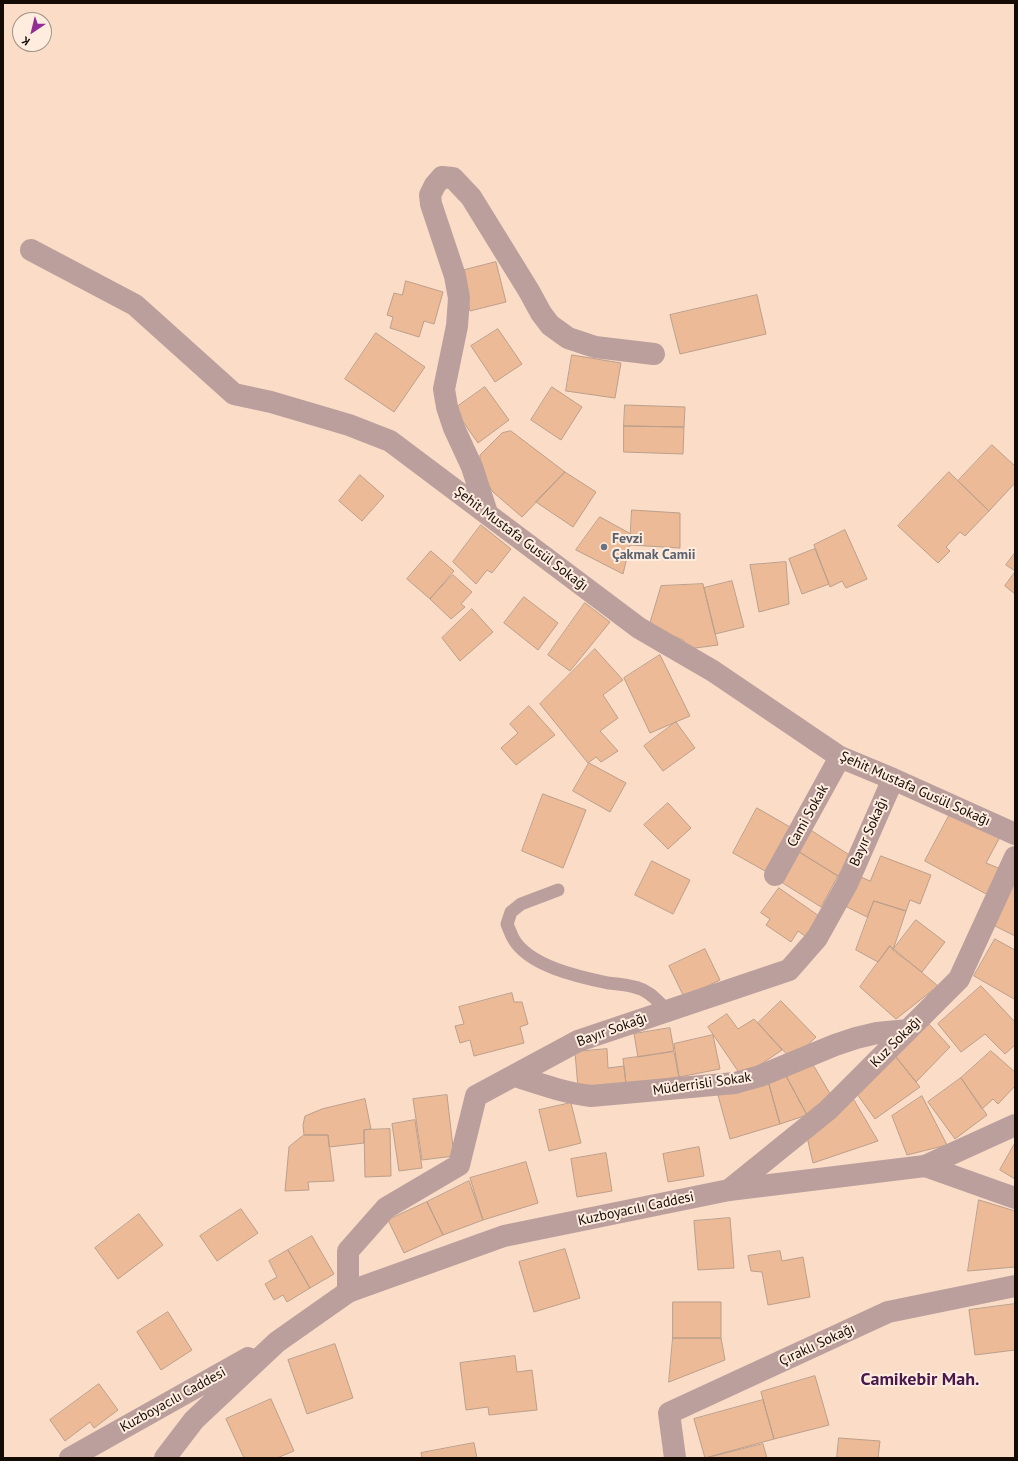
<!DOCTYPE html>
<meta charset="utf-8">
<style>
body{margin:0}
#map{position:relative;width:1018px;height:1461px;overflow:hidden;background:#fadcc7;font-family:"PT Sans",sans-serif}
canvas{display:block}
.frame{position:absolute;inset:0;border:4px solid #140b05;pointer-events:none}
.north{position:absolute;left:12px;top:12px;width:40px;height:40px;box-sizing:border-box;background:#feecdf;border:1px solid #a09288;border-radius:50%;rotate:215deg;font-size:11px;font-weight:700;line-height:16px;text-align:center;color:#140b05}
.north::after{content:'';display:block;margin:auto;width:14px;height:18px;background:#912e95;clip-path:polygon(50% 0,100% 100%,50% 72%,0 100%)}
</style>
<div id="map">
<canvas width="1018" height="1461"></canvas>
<div class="frame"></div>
<div class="north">K</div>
</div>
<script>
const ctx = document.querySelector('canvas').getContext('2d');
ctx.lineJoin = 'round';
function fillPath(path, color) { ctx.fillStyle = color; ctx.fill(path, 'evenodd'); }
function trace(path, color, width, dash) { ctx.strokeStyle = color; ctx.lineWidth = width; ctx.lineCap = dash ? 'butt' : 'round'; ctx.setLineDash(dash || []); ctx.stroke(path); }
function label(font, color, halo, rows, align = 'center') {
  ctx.font = font + ' "PT Sans",sans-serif'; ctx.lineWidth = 4; ctx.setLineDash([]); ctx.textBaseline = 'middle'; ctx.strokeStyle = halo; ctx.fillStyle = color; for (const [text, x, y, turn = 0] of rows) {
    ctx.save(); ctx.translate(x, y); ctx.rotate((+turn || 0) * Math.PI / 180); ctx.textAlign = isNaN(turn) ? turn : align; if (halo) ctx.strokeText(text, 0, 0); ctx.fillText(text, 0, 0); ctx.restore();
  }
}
const building = new Path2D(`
 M496,262L506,302L470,311L461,271Z
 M406,281L443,292L434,324L424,321L419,337L390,328L393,317L387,315L394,293L402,295Z
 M757,295L766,334L680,354L670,315Z
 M498,329L522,364L495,382L471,346Z
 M376,333L425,367L394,412L345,379Z
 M572,355L621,363L615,398L566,391Z
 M485,387L509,420L478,443L454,409Z
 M552,387L582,407L561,440L531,420Z
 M625,405L685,407L684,427L624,426Z
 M624,426L684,427L683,454L624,452Z
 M511,431L565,472L522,517L493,492L484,479L480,465V455L502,433Z
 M992,445L1015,466V483L989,511L958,481Z
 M565,472L596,492L573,527L536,502Z
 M949,472L989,511L965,536L960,532L946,547L950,551L938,563L898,526Z
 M360,475L384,496L362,521L339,501Z
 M632,510L680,513V548L630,545Z
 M600,517L631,534L630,545L623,574L576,550Z
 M481,525L511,549L492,573L487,570L476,584L453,562Z
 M845,530L867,579L846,588L842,581L830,587L814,545Z
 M815,549L829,584L802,594L789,559Z
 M431,551L454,571L430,599L407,579Z
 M1015,553V571L1006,565Z
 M786,562L789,604L759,612L750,565Z
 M1015,572V594L1005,586Z
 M453,575L472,592L461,604L465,607L451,619L430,599Z
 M732,581L744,627L715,634L704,588Z
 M703,584L718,645L688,649L683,640L649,626L661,586Z
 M524,597L558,623L538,650L504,623Z
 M585,603L610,622L570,671L548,655Z
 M472,609L493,632L460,661L442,638Z
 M595,649L623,680L603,695L618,718L600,731L618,751L601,762L596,757L588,763L540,704Z
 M660,655L690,716L650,733L624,678Z
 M529,706L555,735L516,765L501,748L518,733L510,724Z
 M676,722L695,748L663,771L644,746Z
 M589,763L626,783L610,812L573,791Z
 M543,794L586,810L563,868L522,851Z
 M668,803L691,828L668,849L644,825Z
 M757,808L790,827L765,871L733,853Z
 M950,814L1000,837L986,863L1001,869L988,895L925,861Z
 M809,829L851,856L838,876L796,850Z
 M796,850L838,876L821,907L778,880Z
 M881,856L931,875L920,904L910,900L906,911L874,901L867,917L845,906L861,877L870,881Z
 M652,861L690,880L673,914L635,895Z
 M1015,870V936L989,923Z
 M779,888L819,916L805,936L798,931L791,942L766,925L770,919L761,913Z
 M874,901L906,911L893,950L890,946L878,962L856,950Z
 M916,920L945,942L922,972L893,950Z
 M995,939L1015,950V996L1014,999L974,976Z
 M890,946L938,986L896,1019L860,987Z
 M705,949L720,980L684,997L669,966Z
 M981,986L1015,1022V1045L1005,1054L985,1034L961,1052L938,1024Z
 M512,993L514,1002H522L528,1024L520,1027L524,1043L474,1056L470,1040L460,1043L455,1026L464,1024L459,1007Z
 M781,1001L816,1037L792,1060L758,1023Z
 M727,1014L738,1029L754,1019L782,1050L742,1077L708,1027Z
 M928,1023L950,1047L916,1082L896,1057Z
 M670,1028L674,1051L638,1057L634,1034Z
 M713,1035L720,1069L679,1077L674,1044Z
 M607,1049L608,1068L624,1066L626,1084L578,1088L575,1052Z
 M991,1051L1015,1072V1086L998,1104L993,1099L982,1109L961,1078Z
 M674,1052L679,1077L626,1084L623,1059Z
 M896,1057L920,1087L875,1119L857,1094Z
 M812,1063L832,1097L807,1115L786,1076Z
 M786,1076L807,1115L780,1124L768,1081Z
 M961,1078L987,1115L955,1139L928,1102Z
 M768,1081L780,1124L730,1139L718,1095Z
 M447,1095L454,1156L422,1160L413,1099Z
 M922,1096L947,1145L907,1155L892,1116Z
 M365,1099L371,1129L364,1130V1143L329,1147L328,1135H304L303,1125L305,1116L322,1109Z
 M854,1100L878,1141L813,1163L807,1137Z
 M571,1103L581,1143L549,1151L539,1110Z
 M415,1120L422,1168L399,1171L392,1124Z
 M390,1129L391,1176L365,1177L364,1130Z
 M304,1135H328L334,1181L308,1182L309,1190L285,1191L289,1147Z
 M1015,1143V1179L1000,1170Z
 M699,1147L704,1176L668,1182L663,1154Z
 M606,1153L612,1191L577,1197L571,1159Z
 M526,1162L538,1203L483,1220L470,1178Z
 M469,1181L483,1220L443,1235L427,1202Z
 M979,1200L1015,1211V1267L968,1271Z
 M427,1202L443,1235L404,1253L388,1220Z
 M241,1209L258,1233L217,1261L200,1236Z
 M139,1214L163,1245L118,1279L95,1248Z
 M730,1218L734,1268L698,1270L694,1221Z
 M312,1236L334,1274L310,1288L288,1250Z
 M565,1249L580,1298L534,1312L519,1262Z
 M288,1250L310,1288L287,1302L283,1295L274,1300L265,1284L277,1277L269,1261Z
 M780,1251L782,1261L803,1257L810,1297L768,1305L762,1272L751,1271L748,1256Z
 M673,1302H721V1338H673Z
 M1015,1304V1350L975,1355L969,1310Z
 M168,1312L192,1350L161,1370L137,1332Z
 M673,1338H721L725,1360L669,1382Z
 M335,1344L353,1398L307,1414L288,1360Z
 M515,1356L517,1372L532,1370L537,1410L489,1415L488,1407L466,1410L460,1363Z
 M815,1376L829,1425L774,1439L761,1392Z
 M99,1384L118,1410L94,1428L90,1422L65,1441L50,1420Z
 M271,1399L294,1451L277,1458H244L226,1419Z
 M763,1400L774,1439L705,1458L694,1419Z
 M839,1438L880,1441L878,1458H837Z
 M474,1443L477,1458H422L421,1453Z
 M763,1444L767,1458H706Z`);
fillPath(building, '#ecba96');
trace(building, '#bb9f8b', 1);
trace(new Path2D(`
 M558,890L521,904L511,912L507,924C509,929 511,934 513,938C528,966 579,977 608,983C618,984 629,985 638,988C650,991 658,1002 667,1010`), '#bb9f9c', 13);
trace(new Path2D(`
 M31,250L135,305L234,394L271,402L349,425L390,441L639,628L713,671L840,757L893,779L1015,834
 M487,513L472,467L454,428L447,407L444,389L457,326L459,298L455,276L431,204L430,195L435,185L442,177L453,178L471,197L529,291L541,313L550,325L568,338L595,347L654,354
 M775,875L840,757
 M515,1076C540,1084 565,1093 591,1096L735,1083L760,1076L835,1045L856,1038L877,1033L908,1030
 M925,1166L1015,1125
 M729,1190L828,1110L959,979L1015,857
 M348,1292V1251L386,1208L459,1165L476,1096L578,1041L789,970L817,938L847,884L893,779
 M675,1458L669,1413L888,1312L1015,1286`), '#bb9f9c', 22);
trace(new Path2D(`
 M70,1458L248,1358
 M165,1458L194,1420L277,1342L348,1292L504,1236L729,1190L925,1166L1015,1198`), '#bb9f9c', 22);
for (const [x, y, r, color] of [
 [604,547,4,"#6b7280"]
]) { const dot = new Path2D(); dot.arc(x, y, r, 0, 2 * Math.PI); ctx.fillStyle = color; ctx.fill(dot); trace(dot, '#feecdf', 1.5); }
label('14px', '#140b05', '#feecdf', [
 ["Şehit Mustafa Gusül Sokağı",521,539,37],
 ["Şehit Mustafa Gusül Sokağı",915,789,24],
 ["Cami Sokak",808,816,-61],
 ["Bayır Sokağı",869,832,-66],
 ["Bayır Sokağı",612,1030,-20],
 ["Kuz Sokağı",896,1042,-45],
 ["Müderrisli Sokak",702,1084,-8],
 ["Kuzboyacılı Caddesi",636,1209,-12],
 ["Çıraklı Sokağı",817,1345,-25],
 ["Kuzboyacılı Caddesi",173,1400,-29]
]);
label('bold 14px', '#5b616d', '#feecdf', [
 ["Fevzi",612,539],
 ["Çakmak Camii",612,555]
], 'left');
label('bold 18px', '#471849', '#feecdf', [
 ["Camikebir Mah.",920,1380]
]);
</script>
